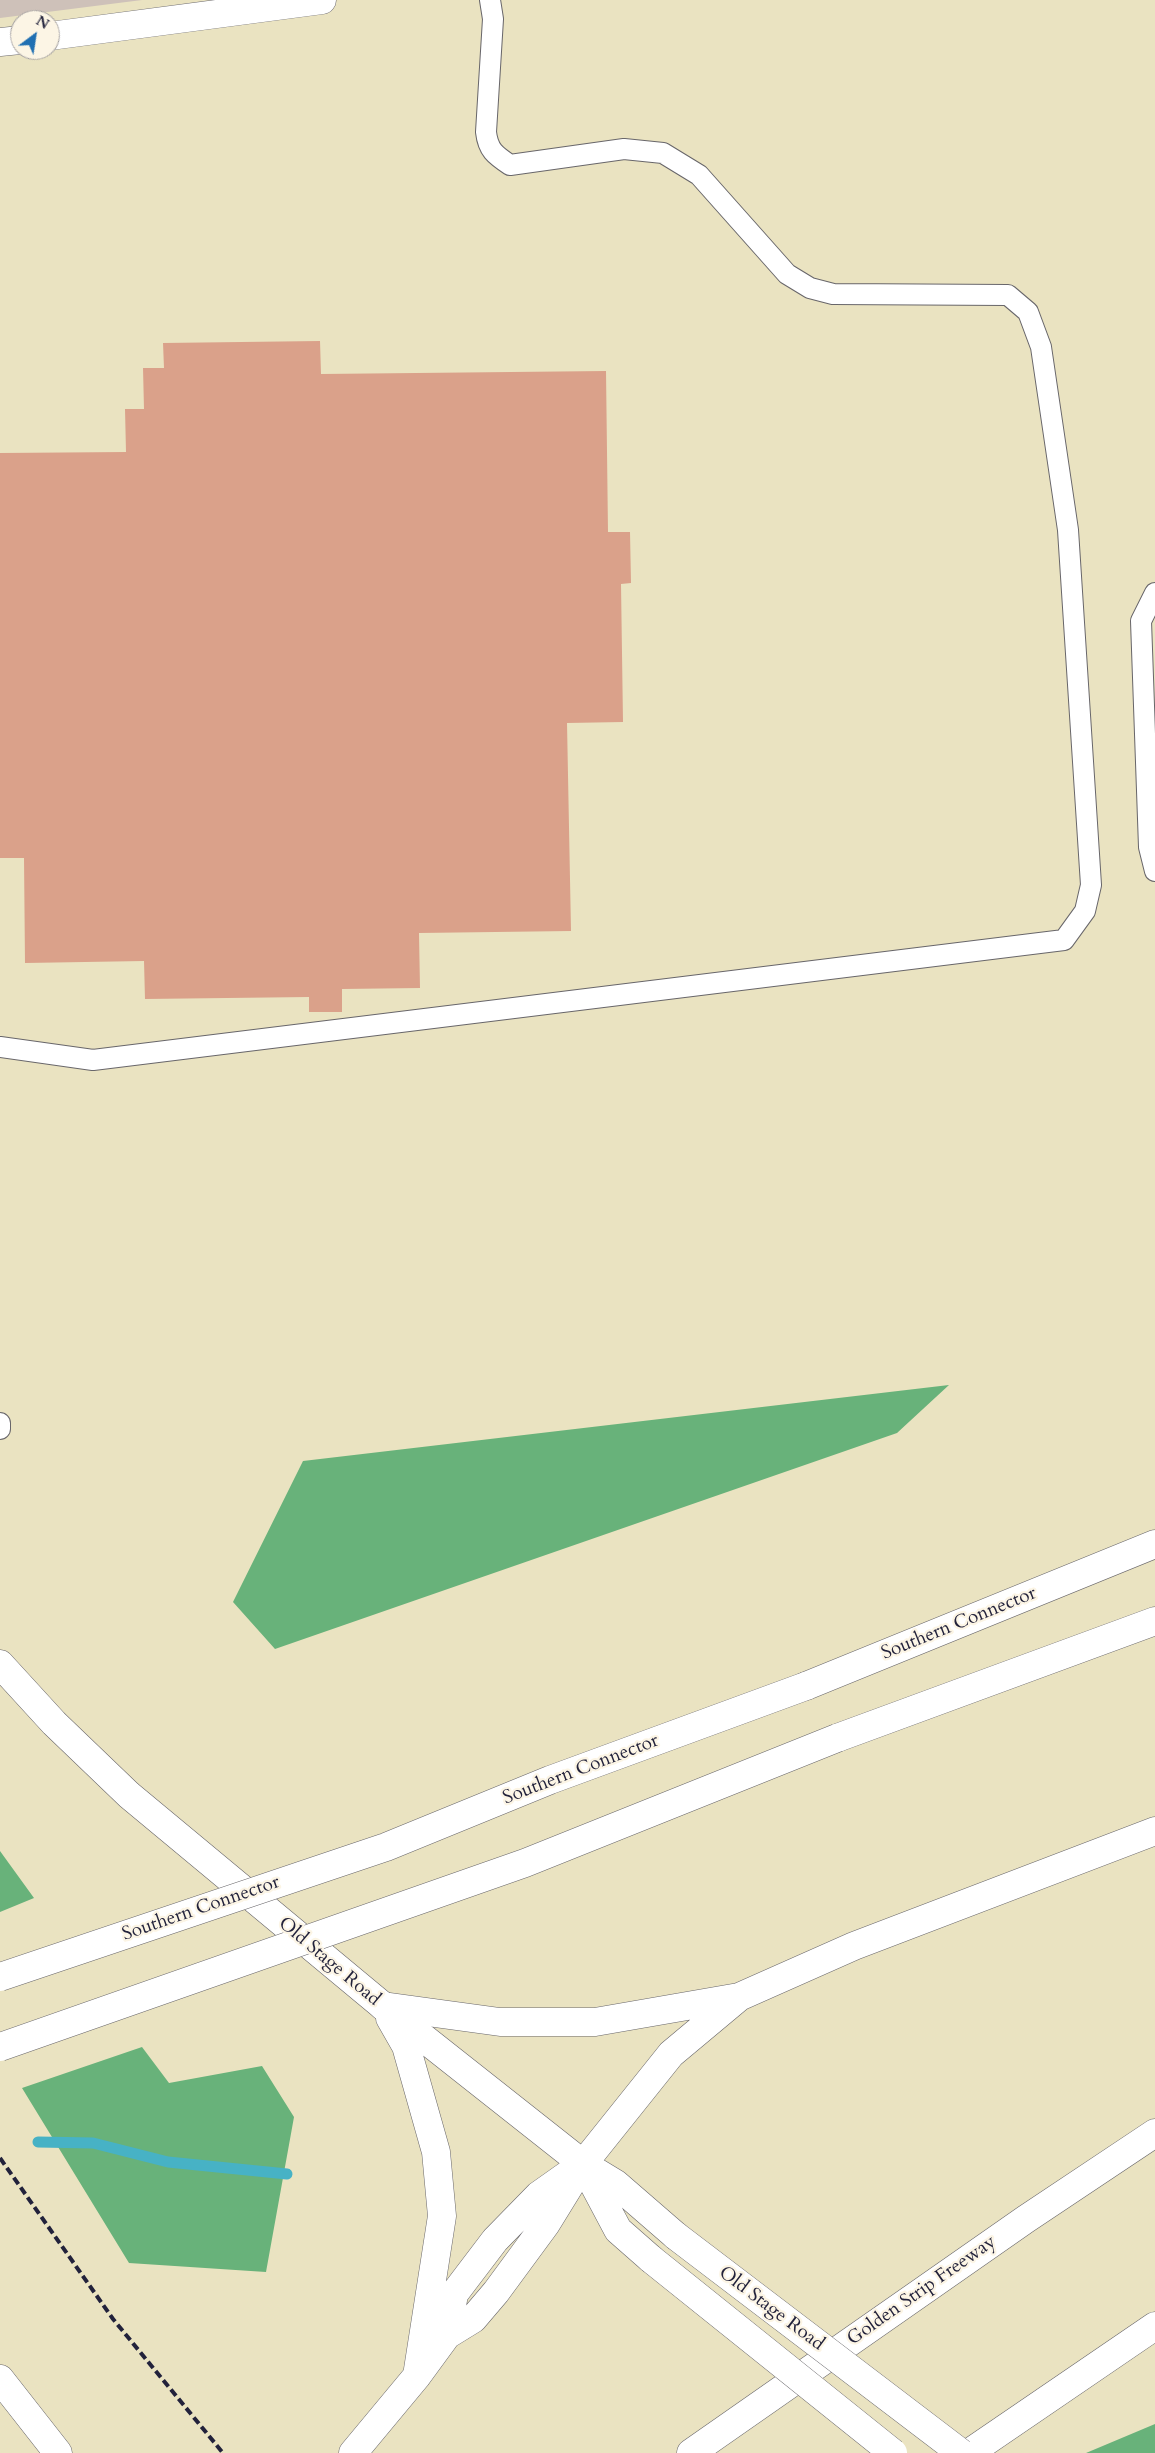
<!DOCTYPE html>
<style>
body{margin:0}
#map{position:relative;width:1155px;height:2453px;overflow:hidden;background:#eae3c1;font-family:Cardo,serif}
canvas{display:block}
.north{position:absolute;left:10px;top:10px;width:50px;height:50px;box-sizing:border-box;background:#fcf5e5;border:1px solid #a5a1a1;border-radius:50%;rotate:31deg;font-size:14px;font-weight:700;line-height:20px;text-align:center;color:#22223b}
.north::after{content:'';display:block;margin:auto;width:18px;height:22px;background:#1f6fb2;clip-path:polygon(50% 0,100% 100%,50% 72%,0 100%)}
</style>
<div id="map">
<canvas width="1155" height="2453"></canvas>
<div class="north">N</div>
</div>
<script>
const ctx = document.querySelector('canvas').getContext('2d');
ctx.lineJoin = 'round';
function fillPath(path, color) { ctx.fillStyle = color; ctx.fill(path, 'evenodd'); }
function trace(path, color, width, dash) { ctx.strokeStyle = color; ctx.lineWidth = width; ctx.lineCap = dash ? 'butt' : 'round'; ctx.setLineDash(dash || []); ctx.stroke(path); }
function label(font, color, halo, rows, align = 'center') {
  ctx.font = font + ' Cardo,serif'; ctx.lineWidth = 4.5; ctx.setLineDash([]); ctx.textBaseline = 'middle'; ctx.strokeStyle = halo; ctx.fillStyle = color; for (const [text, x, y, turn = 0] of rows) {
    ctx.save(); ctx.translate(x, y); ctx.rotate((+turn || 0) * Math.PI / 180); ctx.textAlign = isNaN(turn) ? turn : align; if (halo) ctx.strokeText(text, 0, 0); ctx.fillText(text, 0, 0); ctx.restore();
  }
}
fillPath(new Path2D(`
 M0,0H142L0,18Z`), '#cec1b9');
fillPath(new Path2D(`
 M949,1385L897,1433L275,1649L233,1602L303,1461Z
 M0,1851L34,1898L0,1912Z
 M142,2047L169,2083L262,2066L294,2117L266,2272L129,2263L22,2088Z
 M1155,2424V2453H1086Z`), '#68b27a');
trace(new Path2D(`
 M38,2142L93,2143L168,2162L287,2174`), '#47b2c5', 11);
fillPath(new Path2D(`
 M320,341L321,374L606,371L608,532H630L631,583L621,584L623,722L567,723L571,931L419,933L420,988L342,989V1012H309V997L145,999L144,961L25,963L24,858H0V453L126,452L125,409H144L143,368H164L163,343Z`), '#daa18a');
const lane = new Path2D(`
 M1155,593L1141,621L1149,847L1155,871
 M0,1047L93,1060L1064,940L1085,911L1091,885L1068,530L1041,347L1028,312L1008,295L833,294L810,288L787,274L699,175L663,153L624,149L510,165C495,155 488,150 486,132L493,19L490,0
 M0,1423V1429`);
const street = new Path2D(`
 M50,36L322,0
 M0,42L20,40`);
const secondary = new Path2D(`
 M0,1664L54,1723L129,1795L383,2006L583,2164L616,2184L676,2236
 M390,2018L406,2046L436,2152L442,2216L417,2376
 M584,2166L618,2230L651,2259
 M447,2335L454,2294L495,2240L539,2195L573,2171
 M353,2453L417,2376L447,2335L473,2319L496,2292L546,2224L583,2164`);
const highway = new Path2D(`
 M806,1686L1155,1544
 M837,1738L1155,1621
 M383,2006L500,2022H595L739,1997L854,1946L1155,1831
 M583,2164L671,2054L738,1998
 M0,2379L58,2453
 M691,2453L1026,2219L1155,2133
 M969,2453L1155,2326`);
trace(lane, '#68666a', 22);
trace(street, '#68666a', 29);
trace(secondary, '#68666a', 29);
trace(highway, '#68666a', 29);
trace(lane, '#fff', 20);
trace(street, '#fff', 28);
trace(secondary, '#fff', 28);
trace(highway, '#fff', 28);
trace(new Path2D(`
 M0,2158L113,2319L223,2453`), '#22223b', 4, [8, 4]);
const secondaryBridge = new Path2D(`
 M676,2236L961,2453
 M651,2259L893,2453`);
const highwayBridge = new Path2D(`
 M0,1977L386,1847L550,1780L806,1686
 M0,2047L525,1863L837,1738`);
trace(secondaryBridge, '#68666a', 29, []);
trace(highwayBridge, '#68666a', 29, []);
trace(secondaryBridge, '#fff', 28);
trace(highwayBridge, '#fff', 28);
label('19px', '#22223b', '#fcf5e5', [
 ["Southern Connector",959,1624,-22],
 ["Southern Connector",581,1770,-21],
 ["Southern Connector",201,1909,-19],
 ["Old Stage Road",329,1962,40],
 ["Golden Strip Freeway",922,2291,-35],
 ["Old Stage Road",771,2309,37]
]);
</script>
